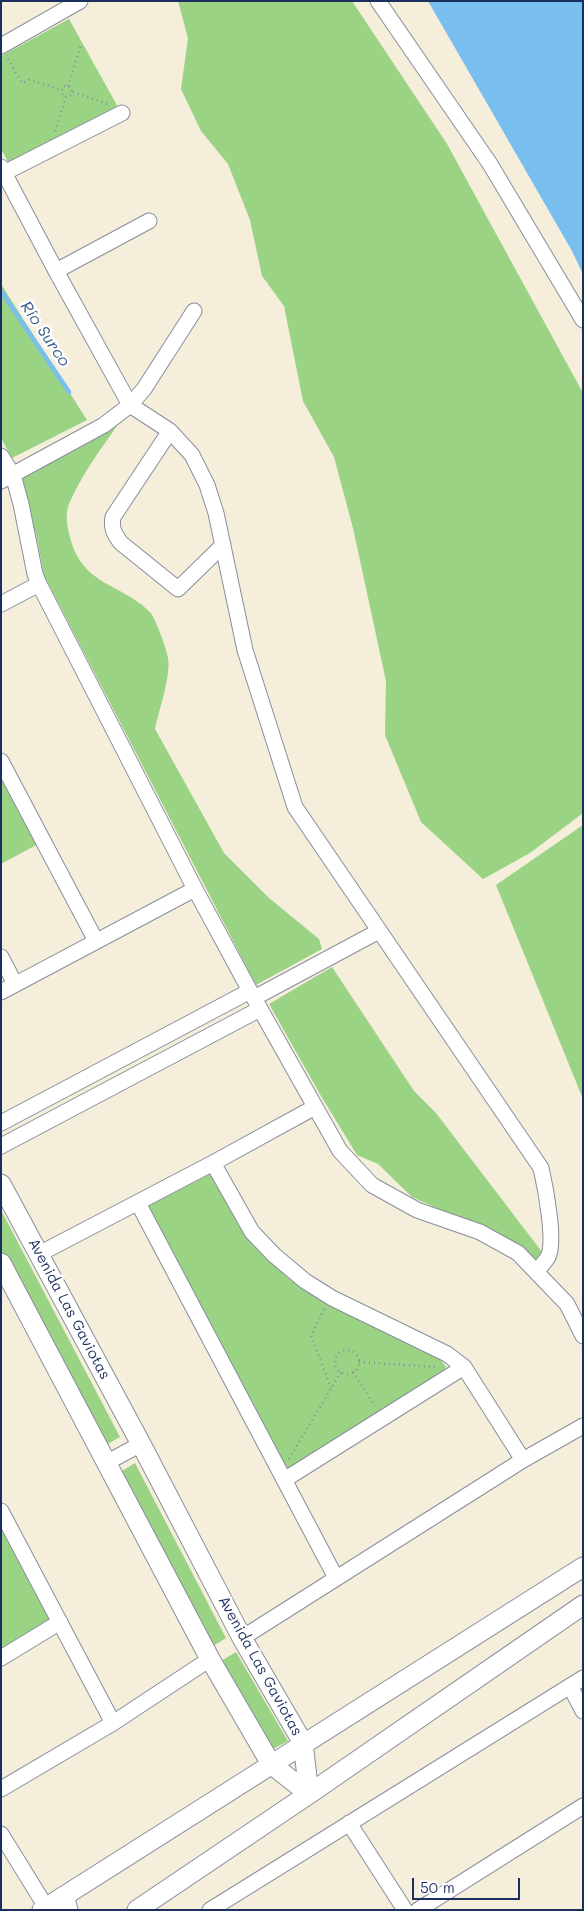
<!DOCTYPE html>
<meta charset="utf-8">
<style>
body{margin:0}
#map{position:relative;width:584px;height:1911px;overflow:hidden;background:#f4eedb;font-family:Mali,sans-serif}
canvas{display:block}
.frame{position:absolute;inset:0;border:2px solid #1b2f5e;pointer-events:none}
.scale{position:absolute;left:412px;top:1878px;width:108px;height:22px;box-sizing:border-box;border:2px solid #1b2f5e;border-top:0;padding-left:6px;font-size:15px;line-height:18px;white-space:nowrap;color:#1b2f5e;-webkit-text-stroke:4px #fff;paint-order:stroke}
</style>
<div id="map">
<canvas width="584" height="1911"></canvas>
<div class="frame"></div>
<div class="scale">50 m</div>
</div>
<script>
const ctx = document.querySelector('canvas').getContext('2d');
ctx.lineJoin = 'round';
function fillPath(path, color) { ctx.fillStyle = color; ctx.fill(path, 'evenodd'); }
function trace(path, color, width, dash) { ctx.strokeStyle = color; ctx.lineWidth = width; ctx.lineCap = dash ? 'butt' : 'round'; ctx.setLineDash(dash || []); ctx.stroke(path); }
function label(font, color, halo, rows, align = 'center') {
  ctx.font = font + ' Mali,sans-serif'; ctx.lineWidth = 5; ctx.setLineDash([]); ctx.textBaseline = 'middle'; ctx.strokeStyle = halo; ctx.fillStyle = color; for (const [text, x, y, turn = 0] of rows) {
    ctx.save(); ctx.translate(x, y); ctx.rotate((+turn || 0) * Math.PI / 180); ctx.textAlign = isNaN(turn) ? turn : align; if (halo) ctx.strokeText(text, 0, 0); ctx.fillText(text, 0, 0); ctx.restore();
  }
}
fillPath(new Path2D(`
 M178,1H352L447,144L583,393V813L530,853L483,879L421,822L385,735L386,681L353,528L334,457L303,401L284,306L262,276L250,220L228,164L201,131L181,89L188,38Z
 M69,19L119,109L9,164L1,149V56Z
 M1,284L87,420L12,458L1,438Z
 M117,426C100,450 81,476 69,504C65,513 67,527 70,537C82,586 121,583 150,612C155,617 167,650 168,658C171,676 159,710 155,729L224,853L269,898L319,939L322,949L256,985L44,575L36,534L19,478Z
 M1,776L38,844L1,864Z
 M583,825V1099L496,885Z
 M332,967L414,1091L436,1113L542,1252L533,1263L481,1228L412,1197L378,1164L357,1155L321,1096L269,1004Z
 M210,1174L214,1177L262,1253L287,1277L325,1301L437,1355L446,1367L443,1374L289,1470L283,1468L146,1210L148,1206Z
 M1,1210L120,1437L104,1446L1,1252Z
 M135,1463L226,1638L210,1648L119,1473Z
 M1,1522L52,1614L49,1622L1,1651Z
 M236,1652L288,1741L273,1749L221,1661Z`), '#9bd385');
fillPath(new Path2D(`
 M428,1H583V274L572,251Z`), '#78beef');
trace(new Path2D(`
 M1,291L69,392`), '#78beef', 4.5);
const minor = new Path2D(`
 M378,1L490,164L583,320
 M1,46L80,1
 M1,167L56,271L130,405L170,431L192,455L207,485L216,513L245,650L295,807L541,1168C545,1185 556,1242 548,1257C545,1262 540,1267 536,1272
 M4,173L122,113
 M56,271L149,221
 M170,431L113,517C111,528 114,534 121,543L178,589L223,545
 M1,456L13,475L21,504L35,574L39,584L195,889L250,991L340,1151L372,1185L417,1210L480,1232L518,1253L567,1304L583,1336
 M1,481L104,425L130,405L144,389L194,311
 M1,604L39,584
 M1,761L96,941
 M1,957L15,984
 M1,992L195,889
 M254,998L379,931
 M1,1123L250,991
 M1,1146L260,1009
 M213,1163L252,1232L274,1255L305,1281L332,1298L447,1354L464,1367L523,1460
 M138,1203L336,1578
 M39,1254L213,1163L315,1107
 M106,1463L141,1444
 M284,1480L464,1367
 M1,1511L113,1723
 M242,1638L523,1460L583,1426
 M1,1658L60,1622
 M570,1686L583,1711
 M1,1789L113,1723L210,1659
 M349,1823L405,1910
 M1,1834L46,1907
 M66,1895L70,1910
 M210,1910L583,1678
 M418,1910L583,1806`);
const tertiary = new Path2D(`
 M1,1184L141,1444L242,1638L303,1743L309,1794
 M1,1263L210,1659L271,1764L309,1794
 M42,1910L583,1567
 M137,1910L309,1794L583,1605`);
trace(minor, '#888e9c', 17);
trace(tertiary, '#888e9c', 21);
trace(new Path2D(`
 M8,59L22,83L29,80L62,90
 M68,86L81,45
 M73,92L107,104
 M55,131L66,97L71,95L72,89L68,86H64L62,90V94L66,97
 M324,1309L311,1336L331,1388
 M335 1362a12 12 0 1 1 24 0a12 12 0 1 1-24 0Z
 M359,1362L437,1367
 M353,1372L375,1406
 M289,1459L341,1372`), '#888e9c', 2.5, [1, 4]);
trace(minor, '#fff', 15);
trace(tertiary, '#fff', 19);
label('15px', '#1b2f5e', '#fff', [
 ["Avenida Las Gaviotas",69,1309,62],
 ["Avenida Las Gaviotas",260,1666,61]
]);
label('italic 16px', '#375a8a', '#fff', [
 ["Río Surco",45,334,56]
]);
</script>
